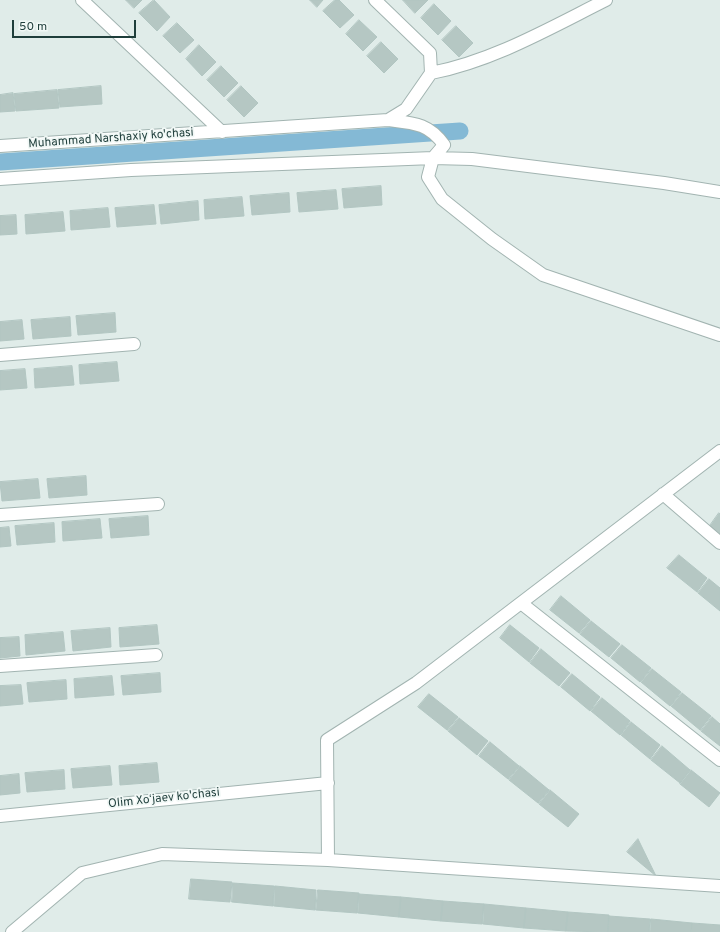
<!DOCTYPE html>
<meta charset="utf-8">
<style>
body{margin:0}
#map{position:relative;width:720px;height:932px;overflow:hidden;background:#e0ece9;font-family:Overpass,sans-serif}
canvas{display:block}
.scale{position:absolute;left:12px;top:20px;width:124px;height:18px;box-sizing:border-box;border:2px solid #1f3e3b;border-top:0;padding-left:5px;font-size:12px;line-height:14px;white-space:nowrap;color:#1f3e3b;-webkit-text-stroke:3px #f1f8f6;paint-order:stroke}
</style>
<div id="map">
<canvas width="720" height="932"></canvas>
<div class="scale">50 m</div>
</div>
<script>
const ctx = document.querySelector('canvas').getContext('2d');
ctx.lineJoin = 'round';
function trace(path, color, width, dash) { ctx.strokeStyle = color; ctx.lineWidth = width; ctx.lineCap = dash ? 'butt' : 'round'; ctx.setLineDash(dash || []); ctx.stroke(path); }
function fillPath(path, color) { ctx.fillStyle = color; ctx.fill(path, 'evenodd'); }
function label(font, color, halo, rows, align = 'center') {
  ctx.font = font + ' Overpass,sans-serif'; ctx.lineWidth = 3.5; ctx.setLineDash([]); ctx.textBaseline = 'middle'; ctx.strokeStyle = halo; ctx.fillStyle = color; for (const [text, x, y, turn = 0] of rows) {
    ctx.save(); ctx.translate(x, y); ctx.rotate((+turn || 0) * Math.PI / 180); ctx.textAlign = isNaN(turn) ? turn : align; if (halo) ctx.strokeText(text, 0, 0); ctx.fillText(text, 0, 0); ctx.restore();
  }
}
trace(new Path2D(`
 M0,162L460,131`), '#84b9d5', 17);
const building = new Path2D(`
 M126,0H142L134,8Z
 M154,0L170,17L157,31L139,13Z
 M310,0H323L317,7Z
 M335,0H339L354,15L340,28L323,11Z
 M403,0H428L415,13Z
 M434,4L451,21L438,35L421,18Z
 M359,20L377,37L363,51L346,34Z
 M177,23L194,40L180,53L163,36Z
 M456,26L473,43L459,57L442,40Z
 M381,42L398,59L384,73L367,56Z
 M199,45L216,62L202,76L186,59Z
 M221,66L238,83L224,97L207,80Z
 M101,86L102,104L60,107L58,90Z
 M241,86L258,103L244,117L227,100Z
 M57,90L59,108L16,111L14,94Z
 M13,93L15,111L0,112V95Z
 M381,186L382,205L344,208L342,189Z
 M336,190L338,209L299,212L297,193Z
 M289,193L290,212L252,215L250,196Z
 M242,197L244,216L205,219L204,200Z
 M198,201L199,220L161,224L159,205Z
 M154,205L156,224L117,227L115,208Z
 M108,208L110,227L71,230L70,211Z
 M63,212L65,231L26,234L25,215Z
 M16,215L17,234L0,235V216Z
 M115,313L116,332L78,335L76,316Z
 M70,317L71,336L33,339L31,320Z
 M22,320L24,339L0,341V322Z
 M117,362L119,381L80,384L79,365Z
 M72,366L74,385L35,388L34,369Z
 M25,369L27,388L0,390V371Z
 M86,476L87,495L49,498L47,479Z
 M38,479L40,498L2,501L0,482Z
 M719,513L720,514V536L709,527Z
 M148,516L149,535L111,538L109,519Z
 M100,519L102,538L63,541L62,522Z
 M54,523L55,542L17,545L15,526Z
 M9,527L11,546L0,547V528Z
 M679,555L707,578L697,592L667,568Z
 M709,579L720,588V611L698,593Z
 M561,596L590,620L579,633L550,610Z
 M591,621L620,644L609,657L580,634Z
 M157,625L159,644L120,647L119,628Z
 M510,625L539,648L529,662L500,638Z
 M110,628L111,647L73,651L71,631Z
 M63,632L65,651L26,655L25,635Z
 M19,637L20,656L0,658V638Z
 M622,645L651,668L640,682L611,658Z
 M541,649L570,673L559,686L530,663Z
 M652,669L681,692L670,706L641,682Z
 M160,673L161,692L123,695L121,676Z
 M572,674L600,697L590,711L561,687Z
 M112,676L114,695L75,698L74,679Z
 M66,680L67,699L29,702L27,683Z
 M21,685L23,704L0,706V686Z
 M682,693L711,716L700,730L671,706Z
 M429,694L458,717L447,730L418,707Z
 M602,698L630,721L620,735L591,711Z
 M712,717L720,724V746L701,731Z
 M459,718L488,741L477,755L448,731Z
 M631,722L660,745L650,759L621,735Z
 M490,742L519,766L508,779L479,756Z
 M662,746L690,770L680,783L651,760Z
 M157,763L159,782L120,785L119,766Z
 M110,766L112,785L73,788L71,769Z
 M520,766L549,790L538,803L509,780Z
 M64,770L65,789L27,792L25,773Z
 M691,770L720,793L709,807L680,784Z
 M19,774L20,793L0,795V776Z
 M550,790L579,814L568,827L539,804Z
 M638,839L656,876L627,852Z
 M191,879L232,882L230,902L189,899Z
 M233,883L274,886L273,906L232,902Z
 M275,886L316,890L315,910L274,906Z
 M318,890L359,893L357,913L316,910Z
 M359,894L401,897L399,917L358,913Z
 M401,897L443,901L441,921L399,917Z
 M443,901L484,904L482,924L441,921Z
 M484,904L526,908L524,928L483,924Z
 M526,908L568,912L566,931L524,928Z
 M568,912L609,915L608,932L566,931Z
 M609,916L650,919L649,932H608Z
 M651,919L692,923L691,932H650Z
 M692,923L720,925V932H692Z`);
fillPath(building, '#b5c7c3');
trace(building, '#b2c6c2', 1);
const minor = new Path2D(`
 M82,0L222,132
 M375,0L430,53L431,73L406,109L388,120
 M431,73C493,61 550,28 606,0
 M0,146L388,120C413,123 429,123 444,145L433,158L428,177L442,199L492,239L543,275L720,335
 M0,179L131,170L433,158L472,159L664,183L720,192
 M0,355L134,344
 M663,494L720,543
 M0,515L158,504
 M521,603L720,760
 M0,666L156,655
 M0,816L328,783
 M328,860L327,740L416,683L720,451
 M12,932L82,873L162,854L328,860L720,886`);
trace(minor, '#a2b4b1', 14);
trace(minor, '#fff', 12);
label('12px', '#1f3e3b', '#f1f8f6', [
 ["Muhammad Narshaxiy ko'chasi",111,139,-4],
 ["Olim Xoʻjaev ko'chasi",164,799,-6]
]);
</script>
